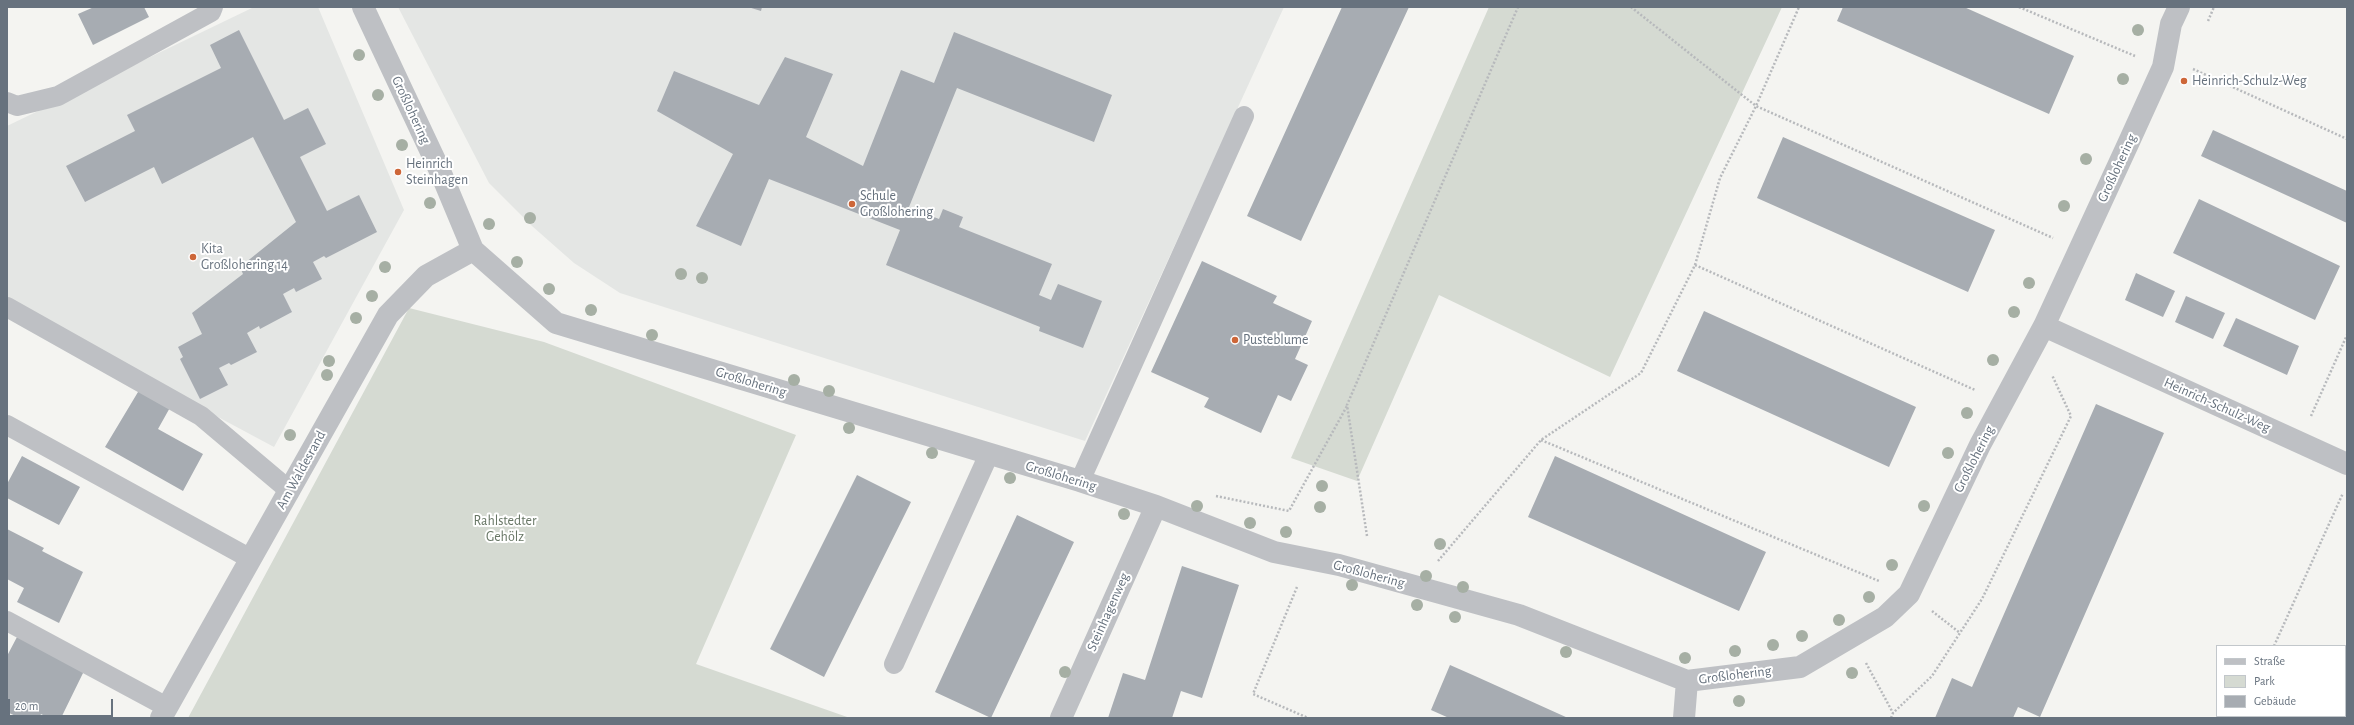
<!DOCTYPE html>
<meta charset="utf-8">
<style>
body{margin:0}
#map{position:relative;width:2354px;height:725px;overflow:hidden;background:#f4f4f1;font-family:"Alegreya Sans",sans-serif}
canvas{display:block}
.frame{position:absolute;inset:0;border:8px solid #67727e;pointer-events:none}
.legend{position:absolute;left:2216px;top:645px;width:130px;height:72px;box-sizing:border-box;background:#fff;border:1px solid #c2c7cb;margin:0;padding:5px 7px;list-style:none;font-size:12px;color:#67727e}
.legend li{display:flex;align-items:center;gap:8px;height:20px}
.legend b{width:20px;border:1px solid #c2c7cb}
.scale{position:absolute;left:8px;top:699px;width:105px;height:18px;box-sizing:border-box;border:2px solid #67727e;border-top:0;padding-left:5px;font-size:12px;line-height:14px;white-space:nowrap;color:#67727e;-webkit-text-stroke:3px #fff;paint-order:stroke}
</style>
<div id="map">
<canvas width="2354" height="725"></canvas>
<div class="frame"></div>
<ul class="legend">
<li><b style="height:5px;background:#bec0c4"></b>Straße</li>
<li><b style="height:11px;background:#d5dad2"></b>Park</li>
<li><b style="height:11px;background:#a7acb2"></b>Gebäude</li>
</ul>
<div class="scale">20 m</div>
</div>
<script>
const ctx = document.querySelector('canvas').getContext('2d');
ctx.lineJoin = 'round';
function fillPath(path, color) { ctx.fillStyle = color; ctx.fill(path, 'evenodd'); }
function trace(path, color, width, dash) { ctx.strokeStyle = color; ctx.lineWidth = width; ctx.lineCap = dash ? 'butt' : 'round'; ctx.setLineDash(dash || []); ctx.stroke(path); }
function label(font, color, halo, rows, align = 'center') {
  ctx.font = font + ' "Alegreya Sans",sans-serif'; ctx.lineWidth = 4; ctx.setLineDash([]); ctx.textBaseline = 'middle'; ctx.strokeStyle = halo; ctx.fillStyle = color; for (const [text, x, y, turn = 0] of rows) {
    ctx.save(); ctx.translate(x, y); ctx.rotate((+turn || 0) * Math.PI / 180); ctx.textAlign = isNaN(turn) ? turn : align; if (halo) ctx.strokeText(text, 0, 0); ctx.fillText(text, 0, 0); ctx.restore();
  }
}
fillPath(new Path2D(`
 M254,7H318L404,210L274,447L7,304V126Z
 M398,7H1284L1085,441L620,293L574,263L532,226L489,183Z`), '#e4e6e4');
fillPath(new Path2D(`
 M1489,7H1782L1610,377L1439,295L1357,481L1291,458Z
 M409,308L544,342L796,435L696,664L850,718H188Z`), '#d5dad2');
fillPath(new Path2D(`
 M94,7H144L149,17L93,45L78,14Z
 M748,7H762L761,11Z
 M1342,7H1409L1301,241L1247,216Z
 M1843,7H1964L2074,56L2049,114L1837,21Z
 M239,30L284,120L308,108L326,144L300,157L327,211L359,195L377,232L326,258L324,256L313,262L322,279L296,292L294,288L283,294L292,312L260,329L259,326L247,333L257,352L231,365L229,363L219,368L228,385L200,399L180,359L183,357L178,347L202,334L192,313L243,274L240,267L296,222L253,137L162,184L154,167L85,202L66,166L135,131L127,115L221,68L210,45Z
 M954,32L1112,95L1094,142L957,88L909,207L939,219L943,209L963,217L959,227L1052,264L1039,295L1051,300L1058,284L1102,301L1083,348L1039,331L1040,327L886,265L900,230L769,179L741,246L696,226L733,154L657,111L674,71L759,105L785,57L833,74L806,137L863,166L901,70L934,83Z
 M2213,130L2347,191V223L2201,156Z
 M1783,137L1995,230L1968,292L1757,198Z
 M2199,199L2340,266L2315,320L2173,253Z
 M1202,261L1277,296L1273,303L1312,321L1295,359L1308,365L1291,401L1278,395L1261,433L1204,407L1209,398L1151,372Z
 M2136,273L2175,291L2163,317L2125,300Z
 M2186,296L2225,313L2213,339L2175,322Z
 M1704,311L1916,407L1889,467L1677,371Z
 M2236,318L2299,346L2287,375L2223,346Z
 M141,387L172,404L158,429L203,454L183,491L105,447Z
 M2096,404L2164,433L2040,717L2018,707L2013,718H1935L1952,678L1972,687Z
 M22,456L80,487L59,525L7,498V484Z
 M1555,456L1766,552L1739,611L1528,517Z
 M857,475L911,502L824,677L770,649Z
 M1017,515L1074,542L991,718L935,692Z
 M7,529L44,548L42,551L83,572L59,623L17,602L24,588L7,579Z
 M1182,566L1239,585L1202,698L1181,691L1172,718H1108L1123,673L1145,680Z
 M17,637L84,671L61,718H49L41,714L39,718H20L7,712V656Z
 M1450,665L1475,676L1568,718H1449L1431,710Z
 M2292,716H2337L2336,718H2292Z`), '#a7acb2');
trace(new Path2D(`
 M1631,7L1756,106L2053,238
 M2019,7L2135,56
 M2208,21L2214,7
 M2193,69L2347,139
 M1695,265L1720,178L1756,106L1799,7
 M2311,416L2347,335
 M1541,440L1879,581
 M1216,496L1289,511L1347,406
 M1367,536L1347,405L1518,7
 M1438,561L1541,440L1641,373L1695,265L1975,390
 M1297,587L1253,694L1308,718
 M1932,611L1960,633
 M2274,646L2343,493
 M1866,663L1893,713
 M2345,691L2347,692
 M1891,718L1893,713L1932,676L1982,599L2071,416L2052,375
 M2243,718V716`), '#b7b9bc', 2.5, [2, 2]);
trace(new Path2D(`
 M7,102L17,106L58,96L211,12L213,7
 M7,307L201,416L290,491
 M7,425L251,559
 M1080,481L1244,116
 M7,621L167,707
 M894,664L989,454`), '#bec0c4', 20);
trace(new Path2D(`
 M363,7L440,171L473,250L556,323L1080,481L1156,506L1274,552L1339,565L1519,615L1687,681L1800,667L1885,617L1909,594L1980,445L2044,326L2128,144L2163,67L2171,24L2179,7
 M2044,326L2347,464
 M161,718L388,315L426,276L473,250
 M1061,718L1156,506
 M1684,718L1687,681`), '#bec0c4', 22);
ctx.fillStyle = '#a6afa4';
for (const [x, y] of [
 [2138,30],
 [359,55],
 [2123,79],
 [378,95],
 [402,145],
 [2086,159],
 [430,203],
 [2064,206],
 [530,218],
 [489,224],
 [517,262],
 [385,267],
 [681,274],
 [702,278],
 [2029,283],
 [549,289],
 [372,296],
 [591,310],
 [2014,312],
 [356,318],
 [652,335],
 [1993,360],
 [329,361],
 [327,375],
 [794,380],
 [829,391],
 [1967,413],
 [849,428],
 [290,435],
 [932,453],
 [1948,453],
 [1010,478],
 [1322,486],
 [1197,506],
 [1924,506],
 [1320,507],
 [1124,514],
 [1250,523],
 [1286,532],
 [1440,544],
 [1892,565],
 [1426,576],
 [1352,585],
 [1463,587],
 [1869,597],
 [1417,605],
 [1455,617],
 [1839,620],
 [1802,636],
 [1773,645],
 [1735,651],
 [1566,652],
 [1685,658],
 [1065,672],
 [1852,673],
 [1739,701]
]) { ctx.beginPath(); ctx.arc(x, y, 6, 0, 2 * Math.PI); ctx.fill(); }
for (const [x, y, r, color] of [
 [2184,81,4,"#cd6638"],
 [398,172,4,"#cd6638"],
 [852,204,4,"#cd6638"],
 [193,257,4,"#cd6638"],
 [1235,340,4,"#cd6638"]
]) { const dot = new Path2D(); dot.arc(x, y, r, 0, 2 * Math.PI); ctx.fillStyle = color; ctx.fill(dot); trace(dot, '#fff', 1.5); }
label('14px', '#67727e', '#fff', [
 ["Heinrich-Schulz-Weg",2192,81],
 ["Heinrich",406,164],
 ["Steinhagen",406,180],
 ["Schule",860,196],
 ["Großlohering",860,212],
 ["Kita",201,249],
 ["Großlohering 14",201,265],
 ["Pusteblume",1243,340]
], 'left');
label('14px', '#67727e', '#fff', [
 ["Großlohering",411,110,65],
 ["Großlohering",2117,168,-65],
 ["Großlohering",751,382,17],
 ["Heinrich-Schulz-Weg",2217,405,24],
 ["Großlohering",1974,459,-63],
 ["Am Waldesrand",301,470,-61],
 ["Großlohering",1061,476,17],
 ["Großlohering",1369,574,15],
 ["Steinhagenweg",1108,612,-66],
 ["Großlohering",1735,675,-7]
]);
label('14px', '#677665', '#fff', [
 ["Rahlstedter",505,521],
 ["Gehölz",505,537]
]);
</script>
